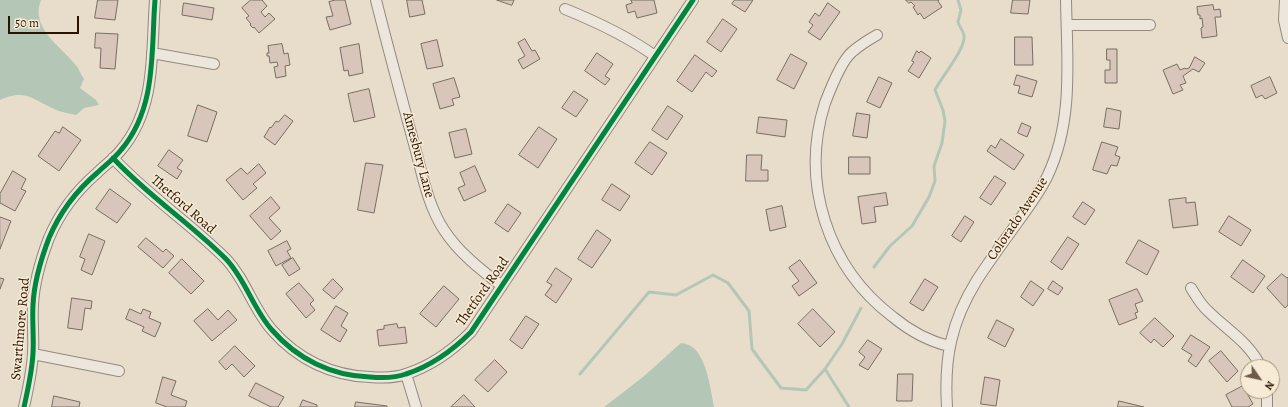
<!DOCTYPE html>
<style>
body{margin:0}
#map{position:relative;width:1288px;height:407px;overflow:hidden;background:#e8ddcb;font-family:Alegreya,serif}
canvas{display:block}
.north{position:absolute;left:1240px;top:359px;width:40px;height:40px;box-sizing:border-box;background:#f8ebd5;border:1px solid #a59580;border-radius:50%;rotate:124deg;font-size:11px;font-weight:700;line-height:16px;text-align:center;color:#281400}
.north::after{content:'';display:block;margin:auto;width:14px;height:18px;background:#6b5a47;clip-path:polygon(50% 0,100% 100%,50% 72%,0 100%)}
.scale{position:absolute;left:8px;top:16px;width:71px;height:18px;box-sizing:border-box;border:2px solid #281400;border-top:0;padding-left:5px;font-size:12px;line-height:14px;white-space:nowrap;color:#281400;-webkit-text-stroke:3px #f8ebd5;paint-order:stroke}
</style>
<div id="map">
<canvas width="1288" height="407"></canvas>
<div class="north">N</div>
<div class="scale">50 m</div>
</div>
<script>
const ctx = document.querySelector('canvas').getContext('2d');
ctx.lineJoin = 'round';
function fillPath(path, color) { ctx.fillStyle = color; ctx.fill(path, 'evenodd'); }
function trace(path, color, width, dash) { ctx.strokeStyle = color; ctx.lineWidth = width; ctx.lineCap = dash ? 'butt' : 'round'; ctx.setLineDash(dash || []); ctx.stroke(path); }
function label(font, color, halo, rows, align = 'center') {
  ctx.font = font + ' Alegreya,serif'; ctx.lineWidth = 3; ctx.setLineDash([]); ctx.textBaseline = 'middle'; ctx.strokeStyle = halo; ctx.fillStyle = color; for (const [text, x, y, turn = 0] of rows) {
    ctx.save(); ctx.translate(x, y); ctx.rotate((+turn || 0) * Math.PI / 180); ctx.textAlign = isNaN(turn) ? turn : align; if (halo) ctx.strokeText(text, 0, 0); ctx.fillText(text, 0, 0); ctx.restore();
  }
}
fillPath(new Path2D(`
 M0,0H41C29,29 64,48 78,68C80,72 82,76 84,79L80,88L96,100L99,105L84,108L76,115C68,113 59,112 52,108C31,98 24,89 0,100Z
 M681,343C706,344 710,387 714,407H604L643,377Z`), '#b4c7b6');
trace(new Path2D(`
 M874,267L890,246L912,226L929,197L935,181L934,166L942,143L945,121L943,110L935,90C941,78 966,48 964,36C964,32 959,26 958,22L961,10L958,0
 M825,369L849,407
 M580,374L649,292L676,295L713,275L728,283L749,311L752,349L781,388L806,390L825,369L842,344L861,308`), '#b4c7b6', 3);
const building = new Path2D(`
 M98,0H118L115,20L95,18Z
 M251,0H262L267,6L261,12L265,17L269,13L275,19L259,33L254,27L253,28L250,25L251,24L246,18L249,16L242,8Z
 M336,0H345L351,24L330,30L326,17L333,16L329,2Z
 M407,0H422L425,14L410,17Z
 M497,0H514L512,5Z
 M631,0H654L657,13L637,18L635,11L628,13L626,5L632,3Z
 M735,0H753L745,12L732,4Z
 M906,0H939L938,1L942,7L924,19L920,13L918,15L913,7L915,6L911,2L909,3Z
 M1013,0H1030L1028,14L1011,13Z
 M184,3L214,8L212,20L182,15L183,6Z
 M828,3L840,12L820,40L808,32L813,25L809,22L815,13L819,16Z
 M1213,5L1214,10L1220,9L1221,17H1215L1217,36L1202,38L1201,28L1203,27L1202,18L1200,19V15H1198L1197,7Z
 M723,19L737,29L721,52L707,42Z
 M96,33L118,34L115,69L100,68L101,48H95Z
 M1015,37H1032L1033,65H1015Z
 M525,39L532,51L535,50L540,59L523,69L518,60L525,56L518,43Z
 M437,40L443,66L427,69L421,44Z
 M282,44L284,54L288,53L290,65L285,66L286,76L276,78L274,67L278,66L277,62L270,63L269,56H267V53H269L268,46Z
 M359,44L363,73L349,76L348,70L344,71L340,48Z
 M1107,49H1117V83H1105V70H1110V60H1107Z
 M917,51L919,53L921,51L931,58L919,78L908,71L914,62L912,61Z
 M597,53L613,64L605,76L610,79L605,85L585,71Z
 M791,54L807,63L794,89L777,80Z
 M695,55L717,71L712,77L706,72L692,92L677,81Z
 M1195,57L1205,63L1199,72L1193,69L1183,76L1186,83L1180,85L1183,90L1173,94L1163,70L1177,64L1180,70L1185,68L1186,69L1189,68Z
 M1017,75L1037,81L1032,97L1018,93L1020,86L1014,85Z
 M879,77L892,83L880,108L867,102Z
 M1270,77L1277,93L1265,99L1262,95L1256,98L1251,86Z
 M454,78L460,97L452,99L454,105L440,109L433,84Z
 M369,89L375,117L354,122L348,94Z
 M574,91L588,100L576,117L562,108Z
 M198,105L217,112L207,142L188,136Z
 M668,106L683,116L667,140L652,130Z
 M1107,108L1121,111L1119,129L1104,127Z
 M857,113L870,115L867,138L853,136Z
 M285,115L293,121L275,145L264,137L270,127L271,128L276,121L278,122Z
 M759,117L787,120L785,137L757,133Z
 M1022,123L1031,127L1027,137L1018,133Z
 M63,127L81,140L59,171L38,156L55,131L59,133Z
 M539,127L557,139L538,168L519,155Z
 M466,129L472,154L455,158L449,133Z
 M1001,139L1024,155L1014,170L987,151L991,145L995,148Z
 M650,142L667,153L652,175L635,163Z
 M1102,142L1118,147L1115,155L1120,157L1117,166L1111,165L1107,174L1093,170Z
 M169,150L183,160L177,168L182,171L177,179L158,166Z
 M747,155H762L761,170H768V181H746Z
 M849,157H870V174H849Z
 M366,163L383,165L374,213L358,210Z
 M259,164L266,173L253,184L257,188L243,200L226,180L241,168L247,174Z
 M475,166L486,191L464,201L458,188L465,185L460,173Z
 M13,171L26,179L21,189L26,191L15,211L0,203V194Z
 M995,176L1006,183L991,205L980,198Z
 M612,184L630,196L620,211L602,200Z
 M110,189L131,204L117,223L96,209Z
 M886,193L888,205L874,207L876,222L862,224L858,197Z
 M271,197L280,208L269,218L281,231L271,240L250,216Z
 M1186,198V203L1195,202L1198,225L1173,228L1169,200Z
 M1083,202L1095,210L1085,225L1073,217Z
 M508,204L521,213L508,232L495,223Z
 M782,206L786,227L770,231L766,210Z
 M965,216L974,222L961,242L952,236Z
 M1229,216L1251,230L1241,246L1219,232Z
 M0,217L11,221L0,249Z
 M597,230L611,240L592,268L578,259Z
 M89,234L105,241L92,275L81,270L85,259L80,257Z
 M1068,237L1079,244L1062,270L1051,262Z
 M146,238L163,252L166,249L174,256L163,268L138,247Z
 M1139,240L1159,251L1147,275L1126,263Z
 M287,241L291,249L287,251L291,258L276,266L268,251Z
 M293,258L300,269L289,276L282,265Z
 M182,259L204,281L191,294L169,273Z
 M800,260L817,283L799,296L792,286L799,281L789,268Z
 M1243,260L1265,276L1253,293L1231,277Z
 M556,268L572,279L556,303L545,295L552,285L547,282Z
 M1282,274L1287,278L1288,277V305L1285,308L1267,288Z
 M0,278L4,279L0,289Z
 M333,279L343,289L334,299L323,290Z
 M925,279L938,287L923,311L910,303Z
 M1031,281L1044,290L1033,306L1021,297Z
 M1053,281L1063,288L1058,295L1048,289Z
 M299,283L314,300L310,304L315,310L306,318L286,294Z
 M444,286L459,299L436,327L420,314Z
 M1137,289L1143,301L1135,304L1138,312L1135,313L1137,318L1119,325L1109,300Z
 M72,298L92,301L91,309L85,308L82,330L68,328Z
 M336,306L348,313L341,326L347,330L340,342L321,330Z
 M130,309L141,314L143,309L151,312L149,318L161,323L155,337L142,331L144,327L126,319Z
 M208,309L218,320L228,310L237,320L212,341L194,321Z
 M813,309L835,332L820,347L798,324Z
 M526,316L539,324L522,349L510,340Z
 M1155,318L1174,336L1163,347L1154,339L1151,343L1140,333Z
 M997,320L1014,329L1005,347L988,338Z
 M397,324L398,328L405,327L407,343L379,346L377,330L384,329V326Z
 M1191,335L1210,347L1196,367L1188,361L1192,355L1182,349Z
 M868,340L882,349L868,370L859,365L865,357L859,352Z
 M235,346L255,366L244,377L232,364L226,370L219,362Z
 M1221,351L1238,371L1227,382L1209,361Z
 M495,360L507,372L488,392L475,380Z
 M898,374H913L912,401H897Z
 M163,377L176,381L171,395L187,401L185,407H167L156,403Z
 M985,377L1000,380L996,406L981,404Z
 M256,383L284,397L278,407H271L249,396Z
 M1243,386L1253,404L1248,407H1232L1226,395Z
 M464,395L475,407H451Z
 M54,396L80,402L79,407H52Z
 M303,400L317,405V407H300Z
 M1119,401L1144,407H1118Z
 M356,402L387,406V407H355Z`);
fillPath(building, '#d7c6b9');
trace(building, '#776e62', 1);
const minor = new Path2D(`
 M376,0C388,48 401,96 414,144C422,172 427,204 444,230C458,252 481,270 502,286
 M1285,0L1284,20L1288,38
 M565,9C597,22 627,36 655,56
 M1067,25H1150
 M877,35C868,40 859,46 852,52C841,61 830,90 825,103C800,182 827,267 893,317C910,331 928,341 949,346
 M152,53L214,64
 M113,158C147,195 190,223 226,259C246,280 253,309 272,330C297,359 332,376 370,377C382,378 395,378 406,374C431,366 453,350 471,332L693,0
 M1191,288C1196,296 1201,305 1208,311C1227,330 1249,342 1261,367
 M33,354L119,371
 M406,374L416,407
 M1267,391V407
 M24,407C28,389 32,372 33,353C34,337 32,321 33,305C34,282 41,259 49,238C60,212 76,191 97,173C105,165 114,159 121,150C157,108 151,51 155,0
 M947,407C944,358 951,322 977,280C990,260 1004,241 1017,223C1028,208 1039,193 1047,177C1074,121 1067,60 1066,0`);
trace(minor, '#938a7d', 12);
trace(minor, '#ece6dd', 10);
trace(new Path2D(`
 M113,158C147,195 190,223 226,259C246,280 253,309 272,330C297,359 332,376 370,377C382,378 395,378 406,374C431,366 453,350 471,332L693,0
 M24,407C28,389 32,372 33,353C34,337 32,321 33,305C34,282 41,259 49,238C60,212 76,191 97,173C105,165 114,159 121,150C157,108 151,51 155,0`), '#00873e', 5);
label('14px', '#281400', '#f8ebd5', [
 ["Amesbury Lane",418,155,75],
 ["Thetford Road",183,205,41],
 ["Colorado Avenue",1018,219,-56],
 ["Thetford Road",483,292,-55],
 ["Swarthmore Road",21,329,-85]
]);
</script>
